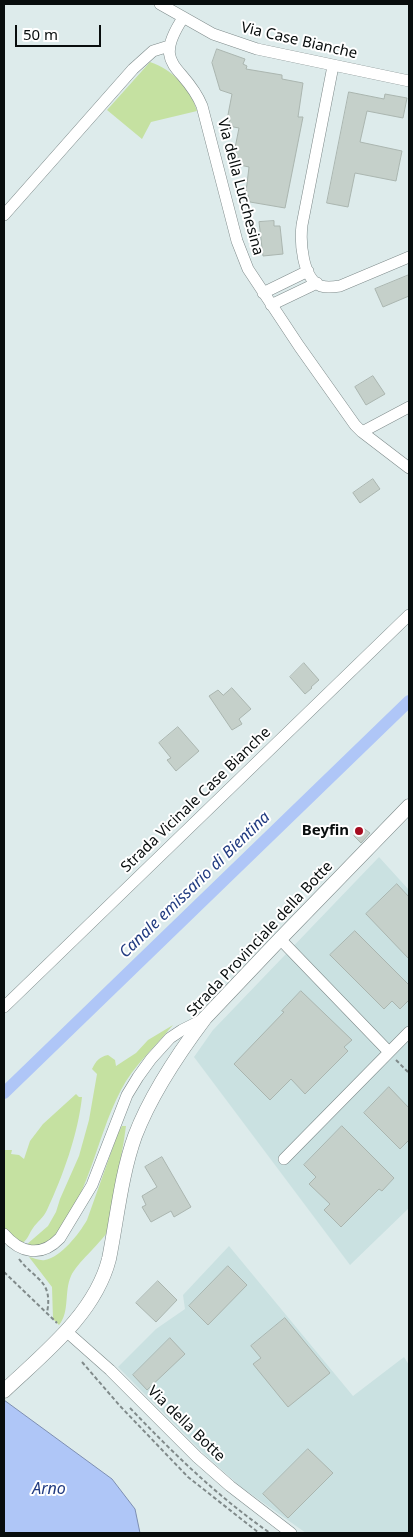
<!DOCTYPE html>
<style>
body{margin:0}
#map{position:relative;width:413px;height:1537px;overflow:hidden;background:#ddebeb;font-family:"Noto Sans",sans-serif}
canvas{display:block}
.frame{position:absolute;inset:0;border:5px solid #080d0d;pointer-events:none}
.scale{position:absolute;left:15px;top:25px;width:86px;height:22px;box-sizing:border-box;border:2px solid #080d0d;border-top:0;padding-left:6px;font-size:15px;line-height:18px;white-space:nowrap;color:#080d0d;-webkit-text-stroke:4px #fff;paint-order:stroke}
</style>
<div id="map">
<canvas width="413" height="1537"></canvas>
<div class="frame"></div>
<div class="scale">50 m</div>
</div>
<script>
const ctx = document.querySelector('canvas').getContext('2d');
ctx.lineJoin = 'round';
function fillPath(path, color) { ctx.fillStyle = color; ctx.fill(path, 'evenodd'); }
function trace(path, color, width, dash) { ctx.strokeStyle = color; ctx.lineWidth = width; ctx.lineCap = dash ? 'butt' : 'round'; ctx.setLineDash(dash || []); ctx.stroke(path); }
function label(font, color, halo, rows, align = 'center') {
  ctx.font = font + ' "Noto Sans",sans-serif'; ctx.lineWidth = 4; ctx.setLineDash([]); ctx.textBaseline = 'middle'; ctx.strokeStyle = halo; ctx.fillStyle = color; for (const [text, x, y, turn = 0] of rows) {
    ctx.save(); ctx.translate(x, y); ctx.rotate((+turn || 0) * Math.PI / 180); ctx.textAlign = isNaN(turn) ? turn : align; if (halo) ctx.strokeText(text, 0, 0); ctx.fillText(text, 0, 0); ctx.restore();
  }
}
fillPath(new Path2D(`
 M379,857L409,890V1208L350,1265L194,1057L213,1030Z
 M229,1246L353,1396L404,1357L409,1365V1533H306L241,1487L205,1455L118,1367L156,1329L185,1309L183,1295Z`), '#cae1e1');
fillPath(new Path2D(`
 M150,62C172,69 191,89 197,111L151,122L142,139L107,110Z
 M173,1025C156,1046 133,1066 121,1090C94,1141 89,1205 45,1246L26,1245L48,1226L56,1212L60,1199L79,1156L89,1120L97,1074L92,1069C96,1061 99,1057 108,1055L115,1060L116,1066L136,1053L148,1040Z
 M76,1094L79,1097H82C78,1134 63,1176 47,1210C44,1217 37,1222 33,1228C29,1233 28,1240 22,1243L4,1229V1150H12L11,1154L19,1155L24,1159L30,1141L43,1124Z
 M122,1126H126L124,1140L108,1231C99,1245 77,1263 71,1276C64,1291 70,1312 59,1325L53,1319L52,1287L29,1257C34,1258 40,1261 45,1260C61,1257 79,1234 87,1220L118,1133Z`), '#c5e1a1');
const water = new Path2D(`
 M4,1400L112,1479L135,1509L140,1533H4Z`);
fillPath(water, '#afc6f7');
trace(water, '#7d8eb1', 1);
trace(new Path2D(`
 M4,1093L409,701`), '#afc6f7', 12);
const building = new Path2D(`
 M217,49L245,59L243,64L247,66L246,69L282,75V79L303,83L298,117H303L285,208L250,202L248,195L246,192L249,167L240,165L235,148L239,128L228,126L230,120H227L232,94L220,90L212,63Z
 M349,92L384,99L385,94L407,98L403,118L367,111L360,142L402,151L396,181L355,173L348,207L327,203Z
 M274,221V226H280L283,254L263,256L259,222Z
 M409,275V296L383,307L375,289Z
 M373,376L385,394L366,405L355,387Z
 M373,479L380,489L360,503L353,493Z
 M304,663L319,680L311,687L312,688L305,694L290,677Z
 M232,688L251,709L239,719L242,724L232,730L209,696L218,690L223,695Z
 M178,727L199,751L176,771L167,760L171,758L159,743Z
 M362,827L370,833L361,843L354,836Z
 M397,884L409,897V959L366,914Z
 M355,931L409,985V1000L400,1009L392,1001L384,1009L330,955Z
 M301,991L352,1040L344,1047L348,1051L305,1094L291,1079L270,1100L234,1064L284,1012L282,1011Z
 M389,1087L409,1108V1140L400,1149L364,1113Z
 M342,1126L394,1178L382,1191L379,1189L341,1227L324,1210L330,1204L309,1184L316,1177L304,1165Z
 M162,1157L191,1207L174,1217L171,1211L151,1222L142,1207L146,1205L142,1196L157,1187L145,1167Z
 M228,1266L247,1285L208,1325L189,1306Z
 M158,1281L177,1300L156,1322L136,1303Z
 M285,1318L330,1373L288,1407L253,1364L261,1358L251,1346Z
 M170,1338L185,1354L147,1390L133,1375Z
 M308,1449L333,1473L288,1518L263,1494Z`);
fillPath(building, '#c5d0ca');
trace(building, '#aab5af', 1);
const minor = new Path2D(`
 M160,4L213,34L257,49L409,81
 M183,18C150,68 185,64 202,106L237,241L248,269L299,346L355,425L362,432L409,468
 M333,66L302,225C300,241 302,279 321,286C327,288 334,287 340,286L409,257
 M4,215L133,69L153,51L169,46
 M263,293L308,271
 M271,305L317,283
 M362,432L409,407
 M280,939L389,1052
 M4,1007L409,615
 M284,1159L409,1032
 M4,1234C20,1253 41,1258 60,1238L92,1185L127,1095L138,1077L151,1059L170,1038L182,1030L204,1019
 M66,1331L110,1370L197,1457L230,1486L291,1533`);
const major = new Path2D(`
 M4,1391C43,1354 95,1314 109,1259C117,1219 121,1175 135,1136C151,1094 178,1054 205,1018L280,939L409,806`);
trace(minor, '#7e8a8a', 12);
trace(major, '#7e8a8a', 15);
trace(new Path2D(`
 M396,1060L409,1073
 M19,1259C36,1281 53,1280 47,1313
 M4,1272L57,1323
 M82,1362L120,1406L188,1477L259,1533
 M130,1408C174,1454 218,1497 270,1533`), '#808a8a', 2, [4, 2.5]);
trace(minor, '#fff', 11);
trace(major, '#fff', 14);
for (const [x, y, r, color] of [
 [359,831,5,"#a50b1f"]
]) { const dot = new Path2D(); dot.arc(x, y, r, 0, 2 * Math.PI); ctx.fillStyle = color; ctx.fill(dot); trace(dot, '#fff', 2); }
label('15px', '#080d0d', '#fff', [
 ["Via Case Bianche",299,41,13],
 ["Via della Lucchesina",240,187,75],
 ["Strada Vicinale Case Bianche",196,800,-44],
 ["Strada Provinciale della Botte",260,939,-47],
 ["Via della Botte",186,1424,44]
]);
label('bold 15px', '#080d0d', '#fff', [
 ["Beyfin",349,831]
], 'right');
label('italic 16px', '#213b80', '#fff', [
 ["Canale emissario di Bientina",195,885,-44],
 ["Arno",49,1489]
]);
</script>
